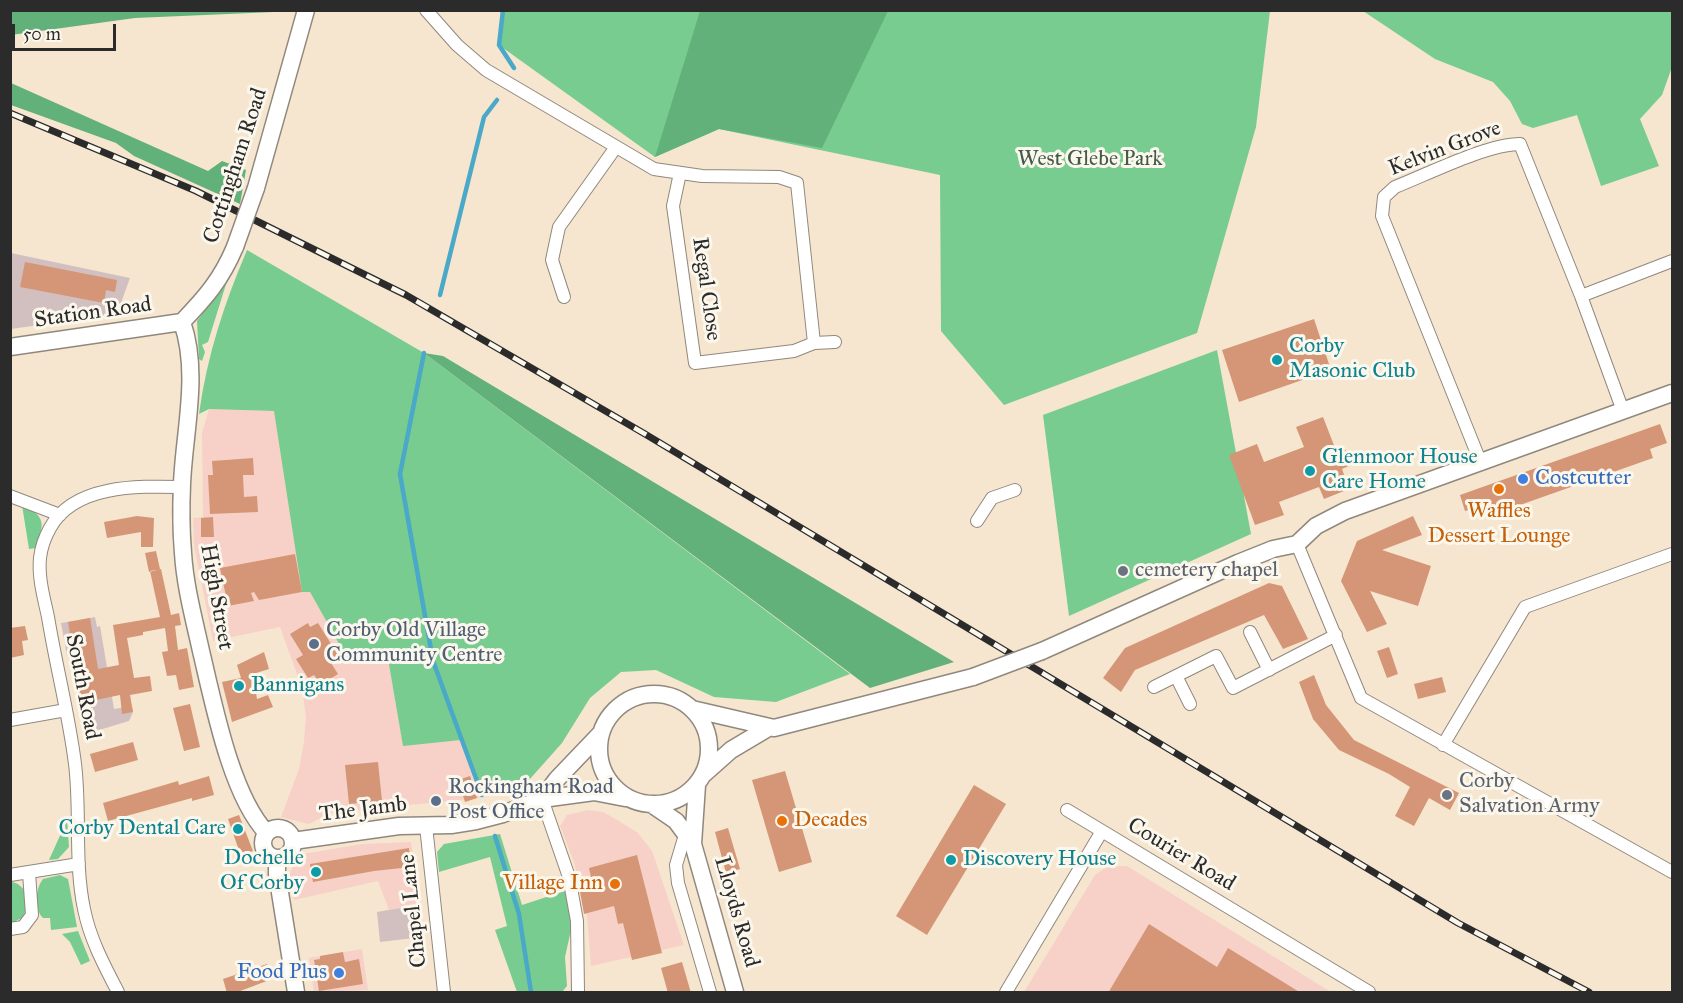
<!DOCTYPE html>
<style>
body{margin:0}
#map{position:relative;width:1683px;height:1003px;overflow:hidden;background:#f6e6cf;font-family:"IM FELL Great Primer",serif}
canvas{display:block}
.frame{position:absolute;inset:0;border:12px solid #2b2b2b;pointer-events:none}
.scale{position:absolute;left:12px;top:24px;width:104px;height:27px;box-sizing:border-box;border:3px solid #2b2b2b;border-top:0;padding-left:8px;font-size:18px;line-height:21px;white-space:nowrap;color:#2b2b2b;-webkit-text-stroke:4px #fbf7ec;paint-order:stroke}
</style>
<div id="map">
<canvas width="1683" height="1003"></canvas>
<div class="frame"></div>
<div class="scale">50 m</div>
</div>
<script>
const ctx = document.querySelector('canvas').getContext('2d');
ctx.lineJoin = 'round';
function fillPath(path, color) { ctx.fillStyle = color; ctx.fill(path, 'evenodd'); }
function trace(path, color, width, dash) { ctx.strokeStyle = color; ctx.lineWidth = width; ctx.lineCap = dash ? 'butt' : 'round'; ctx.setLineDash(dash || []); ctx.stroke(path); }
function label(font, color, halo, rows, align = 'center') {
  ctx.font = font + ' "IM FELL Great Primer",serif'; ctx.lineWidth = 6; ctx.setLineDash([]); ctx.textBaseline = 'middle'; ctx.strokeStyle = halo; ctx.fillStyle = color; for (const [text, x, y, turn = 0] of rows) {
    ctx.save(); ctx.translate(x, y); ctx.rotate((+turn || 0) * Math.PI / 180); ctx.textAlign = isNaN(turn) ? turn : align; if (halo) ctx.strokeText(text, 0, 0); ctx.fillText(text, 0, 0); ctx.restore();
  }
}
fillPath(new Path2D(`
 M209,409L274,411L310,592L347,658L387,653L403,745L461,740L479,798L331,813L309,824L281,817L299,769L304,741L306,717L302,688L280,627L213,641L194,546L193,518L203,517L202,433Z
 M588,810L603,812L619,821L638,833L652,851L684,945L591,966L587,916L574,862L560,826L567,815Z
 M411,842L421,904L389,910L378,881L294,900L289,875L295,861L303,854L362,844Z
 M1116,866H1127L1331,992H1024L1095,875L1105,868Z
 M362,949L368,990L314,992L309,958Z`), '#f7d1c7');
fillPath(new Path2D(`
 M11,253L130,278L117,314L11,329Z
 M95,617L97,627L100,626L114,709L132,706L133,712L129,721L86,734L72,655L67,656L61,623Z
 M418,905L422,937L380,942L377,912Z`), '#d2bfc0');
fillPath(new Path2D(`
 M503,10L1270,11L1256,127L1197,333L1004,405L941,331L940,175L719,129L655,157L499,45Z
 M1363,11H1672V67L1662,95L1640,119L1659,166L1601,186L1577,115L1533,128L1522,124L1510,101L1493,82L1435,59Z
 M247,250L424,353L850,674L776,702L714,697L656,670L621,672L590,698L562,743L521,789L482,795L461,740L403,746L387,653L347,658L310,592H302L274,411L209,409L199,414C207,356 224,304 247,250Z
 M227,281L208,342L202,345L205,352L202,361L199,359L197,321Z
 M1217,350L1251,534L1069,616L1043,415Z
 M22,505C47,516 44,525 36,548L29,549Z
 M67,820L69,847L58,859L49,860Z
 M500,834L522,905L568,890L573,921L565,957L567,986L562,992H517L495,930L507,926L490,857L439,872L437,852L444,844Z
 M60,875L68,879L77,927L51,930L50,918H43C34,909 35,889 43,879Z
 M11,882C28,884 31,905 22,918L11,923Z
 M78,931L90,961L81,965L70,942L62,934Z`), '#78cc90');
fillPath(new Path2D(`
 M10,11L11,10L297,11L135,18L11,35Z
 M700,11V10L888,11L822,148L719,129L655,157Z
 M11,83L208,171L222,161L246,170L240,204L134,156L116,143L11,105Z
 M424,353L443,356L954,662L870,688Z`), '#62b07a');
trace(new Path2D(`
 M503,10L499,45L514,68
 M440,295L484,117L497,100
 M424,353L400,474L433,661L482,795
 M495,836L519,914L531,992`), '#4aa8c9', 4.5);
fillPath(new Path2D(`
 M25,262L117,280L115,292L106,290L104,303L20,287Z
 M1314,319L1331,370L1239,402L1222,350Z
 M1323,417L1337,453L1345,449L1351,465L1342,469L1349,489L1324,499L1319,487L1279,502L1284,515L1255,525L1229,455L1257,444L1264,462L1304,447L1296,427Z
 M1660,424L1667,443L1650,449L1653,458L1486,517L1481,507L1465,511L1460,495Z
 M253,458L254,475H243L244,497L257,496L258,512L210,514L208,475H213L212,461Z
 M137,516L154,518L153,547H141V532L107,538L104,522Z
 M1413,516L1422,535L1382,550L1431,566L1418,606L1370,591L1387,624L1367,632L1341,581L1357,541Z
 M213,517L214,537H201V518Z
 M156,551L160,569L149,572L145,553Z
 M295,554L302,592L259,600L254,592L251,593L254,601L228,606L220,568Z
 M161,569L171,615L179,613L181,625L175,626L178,650L187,648L194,687L179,690L176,675L167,676L162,652L168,651L165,628L143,632V635L127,638L134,678L150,676L152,691L130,695L133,712L122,714L120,695L91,701L94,718L84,720L68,622L90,618L98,669L119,665L113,625L160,617L150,571Z
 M1269,583L1282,586L1308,639L1283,649L1264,615L1135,670L1121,692L1103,678L1125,648Z
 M308,623L310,627L318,623L340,658L331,663L338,674L321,685L314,675L308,678L296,659L303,655L290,634Z
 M25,626L28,640L22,641L24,655L10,658V628Z
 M1389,647L1398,674L1387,678L1377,651Z
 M264,652L269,669L253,674L257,699L268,695L273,707L232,722L222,682L241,678L237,665Z
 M1314,675L1326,705L1354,740L1459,793L1450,810L1429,798L1414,826L1395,816L1410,787L1389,774L1339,750L1313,719L1299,682Z
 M1442,677L1446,692L1418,699L1414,684Z
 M190,704L200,747L184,751L173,708Z
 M133,742L138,760L95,772L90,754Z
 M378,762L382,801L349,804L345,765Z
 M785,771L812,862L779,872L752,780Z
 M209,776L214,795L192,801V798L108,821L103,803L178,781L179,785Z
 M470,776L477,798L465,802L458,780Z
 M974,785L1006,804L927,935L896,916Z
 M239,815L253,851L241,856L228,819Z
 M728,828L740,869L726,873L715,832Z
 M409,848L411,867L374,871L313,882L310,864Z
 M637,855L662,953L632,960L623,923L618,924L614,906L584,914L579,886L592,882L589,868Z
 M1149,924L1217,967L1228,948L1301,993H1108Z
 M343,952L345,962L359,959L363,984L319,991L314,960L320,959V956Z
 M682,962L691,993H668L661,968Z
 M267,964L272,979L235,993H227L223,979Z`), '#d49676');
const street = new Path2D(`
 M426,10L457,45L486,70L654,169L702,176L779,177L797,183L814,343
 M680,173L673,206L695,363L794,351L814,343L835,342
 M1581,296L1672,261
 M564,297L552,260L559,227L616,147
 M1480,461L1382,216L1384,197L1395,187C1428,174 1487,144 1520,144L1581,296L1623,411
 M10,496L60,515
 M977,521L992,498L1015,490
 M1297,544L1361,698L1672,872
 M1250,632L1269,670
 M1154,687L1176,676
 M1190,704L1176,676L1216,656L1233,688L1336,635
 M10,720L66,710
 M1443,745L1525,607L1672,554
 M542,799L569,877L577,921L578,992
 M1067,810L1102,831
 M426,826L444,992
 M685,835L676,865L678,883L710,992
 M10,875L79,864
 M10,929L23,927L32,915L29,873
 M118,992C104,965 90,939 84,909C74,861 81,812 75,764C69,715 56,666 48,617C44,598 38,578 40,558C41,549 45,537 50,528C74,484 138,486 182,487
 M1006,992L1102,831L1369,992`);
const secondary = new Path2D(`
 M256,188L306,10
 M182,322C200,373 184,432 182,484C181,507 181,530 183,553C185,586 194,619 201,651C213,701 231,796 267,833
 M182,322C206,297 221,280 235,247
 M10,347L182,322
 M1042,651L1238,563L1273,549L1297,544L1316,526L1345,511L1672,393
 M599 749a55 55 0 1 1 110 0a55 55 0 1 1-110 0Z
 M692,709L774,728L973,677
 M704,774L731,750L768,728
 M697,785L693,844L735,992
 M542,799L557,779L601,733
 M651,804L676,821L693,844
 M263 843a15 15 0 1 1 30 0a15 15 0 1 1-30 0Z
 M293,841L399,826L451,825L476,821L503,814L542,799L594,792L625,798
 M277,858V874L296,992`);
trace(street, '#90887d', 14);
trace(secondary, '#90887d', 19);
trace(street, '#fff', 12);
trace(secondary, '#fff', 16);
const rail = new Path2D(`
 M10,113L196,191L406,295L645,434L1458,923L1589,992`);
trace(rail, '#2b2b2b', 7);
trace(rail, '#fbf7ec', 4.5, [14]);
const secondaryBridge = new Path2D(`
 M235,247L256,188
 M973,677L1042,651`);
trace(secondaryBridge, '#90887d', 19, []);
trace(secondaryBridge, '#fff', 16);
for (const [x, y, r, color] of [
 [1277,360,6,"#0f9aa8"],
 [1310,471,6,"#0f9aa8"],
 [1523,479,6,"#3f7fe0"],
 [1499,489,6,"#e8710a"],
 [1123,571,6,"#6b7280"],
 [314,644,6,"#5c6f8a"],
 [239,686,6,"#0f9aa8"],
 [1447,795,6,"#6b7280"],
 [436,801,6,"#5c6f8a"],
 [782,821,6,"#e8710a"],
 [238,829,6,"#0f9aa8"],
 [951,860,6,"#0f9aa8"],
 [316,872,6,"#0f9aa8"],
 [615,884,6,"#e8710a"],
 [339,973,6,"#3f7fe0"]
]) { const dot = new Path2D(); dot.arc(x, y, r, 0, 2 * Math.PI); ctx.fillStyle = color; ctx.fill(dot); trace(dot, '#fbf7ec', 2); }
label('22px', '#2b2b2b', '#fbf7ec', [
 ["Kelvin Grove",1445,149,-21],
 ["Cottingham Road",236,166,-72],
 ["Regal Close",706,289,82],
 ["Station Road",93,313,-8],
 ["High Street",216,597,80],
 ["South Road",82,687,79],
 ["The Jamb",363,810,-7],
 ["Courier Road",1181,855,31],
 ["Chapel Lane",414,911,-96],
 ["Lloyds Road",736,912,74]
]);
label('22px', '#425b49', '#fbf7ec', [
 ["West Glebe Park",1090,160]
]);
label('22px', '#0d838f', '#fbf7ec', [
 ["Corby",1289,347],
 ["Masonic Club",1289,372],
 ["Glenmoor House",1322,458],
 ["Care Home",1322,483],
 ["Bannigans",251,686],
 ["Corby Dental Care",226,829,"right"],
 ["Dochelle",304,859,"right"],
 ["Of Corby",304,884,"right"],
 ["Discovery House",963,860]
], 'left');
label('22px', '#366cbe', '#fbf7ec', [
 ["Costcutter",1535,479],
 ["Food Plus",327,973,"right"]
], 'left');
label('22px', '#c56008', '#fbf7ec', [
 ["Waffles",1499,512],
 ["Dessert Lounge",1499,537],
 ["Decades",794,821,"left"],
 ["Village Inn",603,884,"right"]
]);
label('22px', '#5b616d', '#fbf7ec', [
 ["cemetery chapel",1135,571],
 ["Corby",1459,782],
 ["Salvation Army",1459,807]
], 'left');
label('22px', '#4e5e75', '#fbf7ec', [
 ["Corby Old Village",326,631],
 ["Community Centre",326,656],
 ["Rockingham Road",448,788],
 ["Post Office",448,813]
], 'left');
</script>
